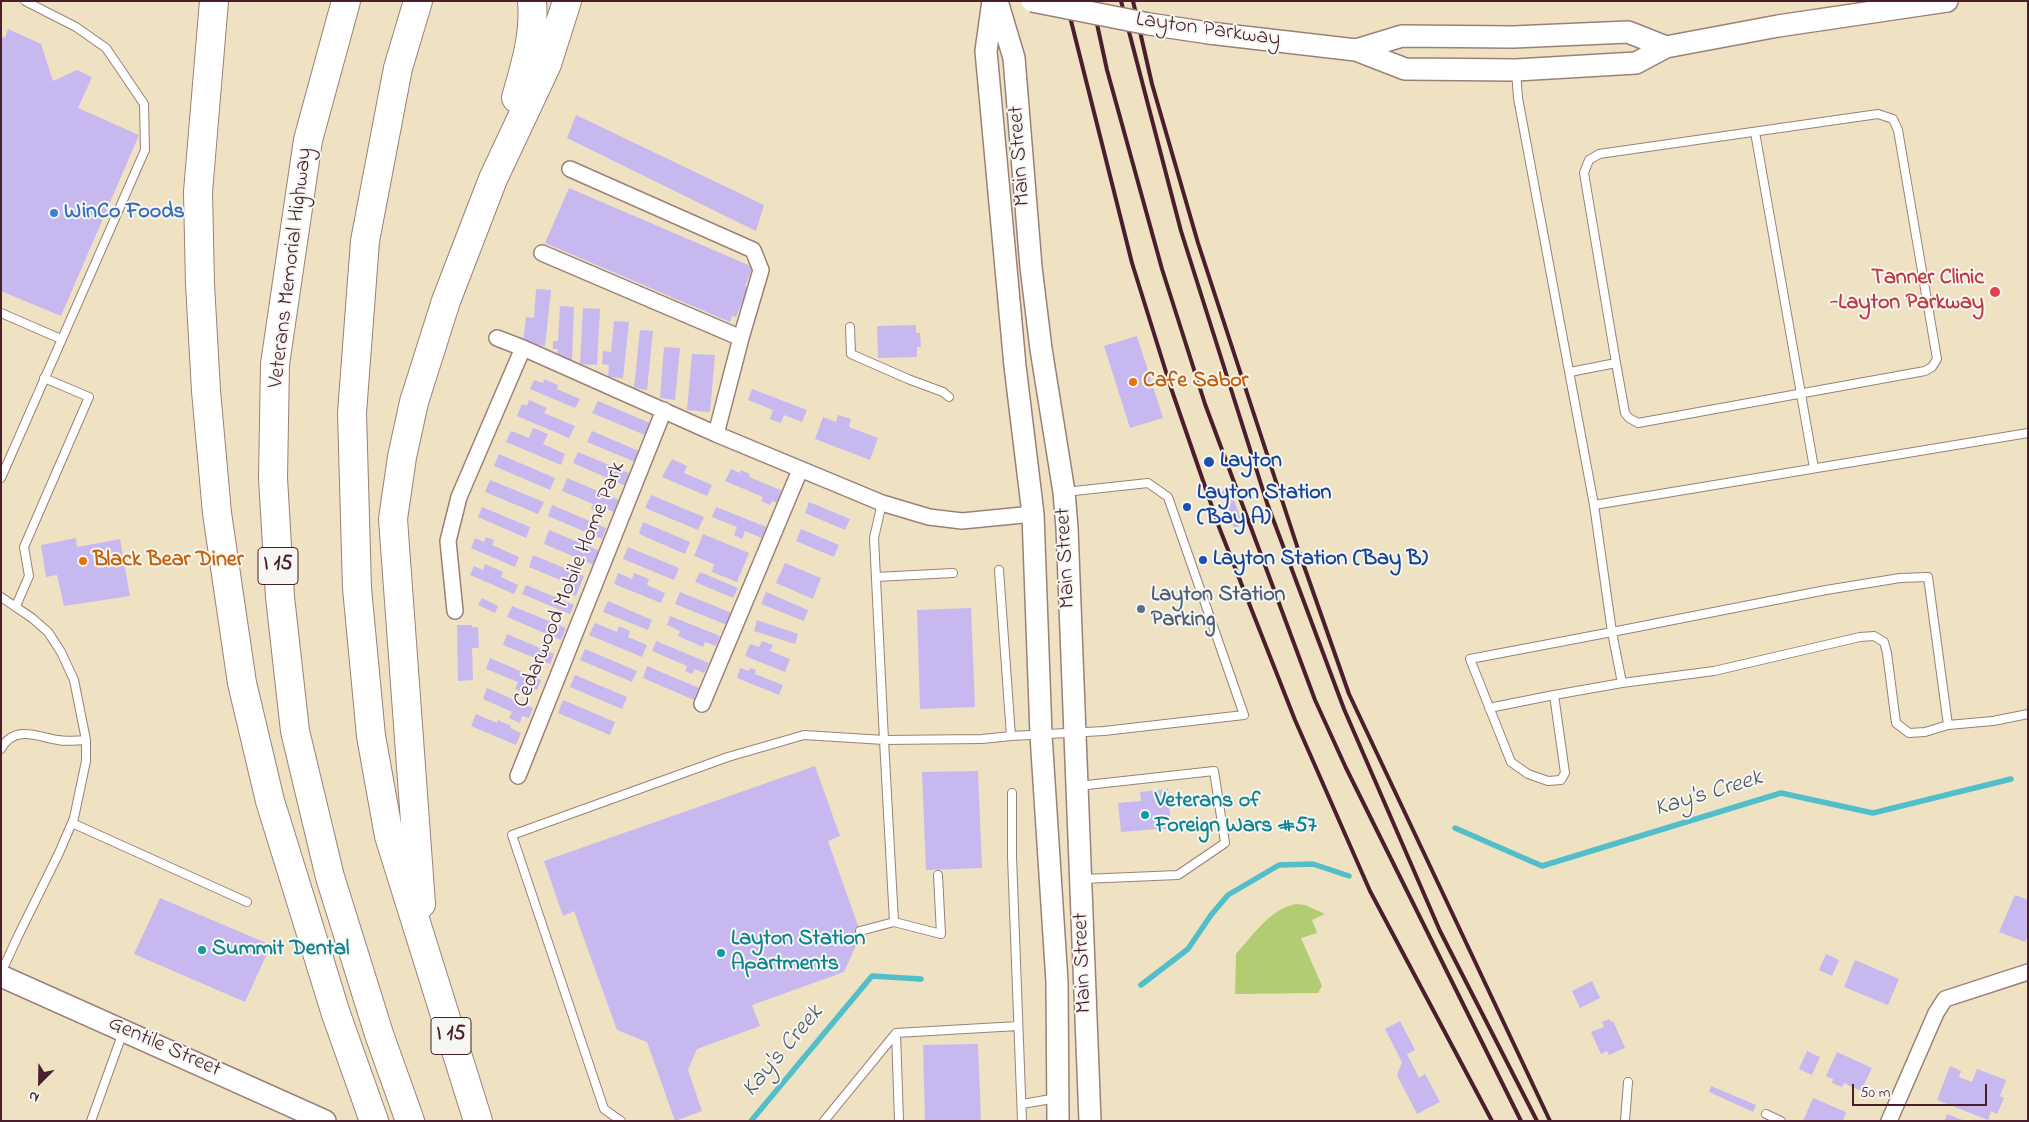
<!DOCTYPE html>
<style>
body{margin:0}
#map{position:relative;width:2029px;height:1122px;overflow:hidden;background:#eee2c3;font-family:"Indie Flower",sans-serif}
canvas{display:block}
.frame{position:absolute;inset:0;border:2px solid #4a1f2b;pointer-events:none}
.north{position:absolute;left:15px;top:1057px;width:50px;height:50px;-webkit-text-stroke:4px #f6f6f2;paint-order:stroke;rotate:203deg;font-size:14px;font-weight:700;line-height:20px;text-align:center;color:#4a1f2b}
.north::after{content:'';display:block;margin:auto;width:18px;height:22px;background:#4a1f2b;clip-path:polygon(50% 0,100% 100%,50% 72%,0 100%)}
.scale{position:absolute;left:1852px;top:1084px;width:135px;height:22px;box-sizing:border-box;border:2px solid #4a1f2b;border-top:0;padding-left:6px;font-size:15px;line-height:18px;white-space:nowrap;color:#4a1f2b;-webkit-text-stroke:4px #f6f6f2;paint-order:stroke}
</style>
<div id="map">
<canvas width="2029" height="1122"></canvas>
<div class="frame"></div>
<div class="north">N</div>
<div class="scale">50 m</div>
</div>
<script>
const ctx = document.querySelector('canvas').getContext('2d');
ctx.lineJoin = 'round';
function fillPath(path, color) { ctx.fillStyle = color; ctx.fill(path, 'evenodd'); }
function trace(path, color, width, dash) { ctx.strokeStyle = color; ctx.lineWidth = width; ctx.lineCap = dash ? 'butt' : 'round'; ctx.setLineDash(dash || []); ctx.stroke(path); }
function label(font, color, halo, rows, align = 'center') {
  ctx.font = font + ' "Indie Flower",sans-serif'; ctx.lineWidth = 4; ctx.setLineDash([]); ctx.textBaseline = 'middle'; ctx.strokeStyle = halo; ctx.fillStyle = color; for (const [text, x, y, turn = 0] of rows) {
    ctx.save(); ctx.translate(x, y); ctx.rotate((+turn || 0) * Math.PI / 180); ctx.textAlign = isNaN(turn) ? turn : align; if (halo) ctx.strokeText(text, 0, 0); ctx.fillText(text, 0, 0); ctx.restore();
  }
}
fillPath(new Path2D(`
 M1296,904L1305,905L1325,914L1312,920L1317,933L1301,938L1322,986L1318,993L1235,994L1236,954C1253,935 1270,909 1296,904Z`), '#b2cc71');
trace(new Path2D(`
 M1455,828L1542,866L1781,793L1873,813L2011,779
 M1141,985L1188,949L1211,915L1228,895L1279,865L1313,864L1349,876
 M751,1121L872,976L921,979`), '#51beca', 5.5);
fillPath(new Path2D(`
 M8,29L41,44L53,81L77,70L92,77L78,108L139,135L61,316L1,291V36L5,38Z
 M576,115L764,205L756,231L567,138Z
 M569,188L753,267L745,286L748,287L736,317L732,316L730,322L545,243Z
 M536,289L551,290L545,346L523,344L526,317L534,318Z
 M560,306L574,307L572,360L557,359L558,349H553V341H558Z
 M583,308L600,309L597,365L580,364Z
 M614,321L629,322L623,378L608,377L609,365L602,364L603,351L611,352Z
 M916,325V333H920L921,347H917V357L878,358L877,326Z
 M640,330L653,331L647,390L634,388Z
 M1137,336L1163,418L1130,428L1104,346Z
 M664,347L680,348L675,400L660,398Z
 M692,354L715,355L710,412L687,410Z
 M544,379L558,385L557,389L580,399L575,408L530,389L534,380L543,383Z
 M752,389L807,410L802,422L784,415L781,423L770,419L773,410L748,400Z
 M529,400L547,408L544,413L575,426L569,438L517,416L522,404L527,406Z
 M598,401L650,423L645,435L592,413Z
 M838,415L851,419L849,427L878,438L870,460L815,439L823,417L836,422Z
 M533,428L548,434L543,444L565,454L561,465L506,442L511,431L529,438Z
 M592,431L639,451L635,462L587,442Z
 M578,452L631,474L626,486L573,463Z
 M499,454L555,478L550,490L494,466Z
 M672,459L687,466L684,473L712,485L707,496L662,477Z
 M731,469L740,473L741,470L750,474L749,477L783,491L778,503L772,501L770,505L761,501L763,497L725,481Z
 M567,478L619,500L614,512L602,507L600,513L591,509L593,504L562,491Z
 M490,480L544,502L538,514L485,492Z
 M1230,488L1243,525L1234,528L1221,491Z
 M651,495L704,517L698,530L645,508Z
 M809,502L850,519L845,530L805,513Z
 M552,505L606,528L602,539L548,516Z
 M482,507L530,527L526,538L478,517Z
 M716,507L769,528L764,539L745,531L742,539L734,535L737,527L712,517Z
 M643,522L690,542L685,554L639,534Z
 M801,529L839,545L834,557L796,541Z
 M549,530L600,551L594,565L544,544Z
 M703,534L749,553L737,582L712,572L714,564L694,556Z
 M486,537L494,540L492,545L519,557L515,567L471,548L475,538L484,542Z
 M76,538L77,547L120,539L130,596L64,606L57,575L46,577L41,545Z
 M628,547L679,568L674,580L623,559Z
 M533,555L584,576L576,596L562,590L565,582L529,567Z
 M785,563L821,578L813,599L776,583Z
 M485,564L503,572L501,577L518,585L514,594L470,575L474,566L483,570Z
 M700,572L738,588L733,598L695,582Z
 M618,573L632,579L634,573L649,579L647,585L665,593L661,603L614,584Z
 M526,585L574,605L570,614L522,594Z
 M680,592L732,613L727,625L675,604Z
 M766,592L808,610L804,621L761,604Z
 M482,598L498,606L495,613L478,605Z
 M608,601L652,620L648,630L603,612Z
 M512,606L566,628L561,640L507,617Z
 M971,608L975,707L920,709L917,610Z
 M670,616L720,636L716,646L705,642L703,647L678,636L680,631L667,625Z
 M757,620L798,634L795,644L754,631Z
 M595,623L617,632L619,626L630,631L628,637L647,645L642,657L589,635Z
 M457,625H472V627H478L479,648H472L473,680L458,681Z
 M507,634L554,654L550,664L503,645Z
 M656,641L709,663L704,673L695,669L692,674L685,671L687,666L652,651Z
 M762,641L773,645L770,651L790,659L785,672L745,656L750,644L759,647Z
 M585,649L637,671L632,682L580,660Z
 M490,658L541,680L537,690L528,686L525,693L515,689L518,682L486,669Z
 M647,666L699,688L694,700L643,678Z
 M740,668L749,671L750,668L756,670L755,674L783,685L779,695L737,678Z
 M575,675L627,697L622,709L570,687Z
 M487,688L533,708L529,718L522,716L520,723L509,718L512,712L483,699Z
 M563,700L615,722L610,735L558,713Z
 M476,714L497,723L498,720L511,726L510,728L521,733L516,745L471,726Z
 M815,766L840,836L828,841L861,934L844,972L752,1005L760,1026L697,1049L688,1070L702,1111L675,1121L647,1042L617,1030L574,911L563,916L544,861Z
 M978,771L982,868L926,870L922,772Z
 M1168,789L1171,828L1121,832L1118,803L1141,801L1140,792Z
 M2015,895L2028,900V935L2025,942L1999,932Z
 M160,898L271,945L245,1002L134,954Z
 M1826,954L1839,960L1832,976L1819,970Z
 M1855,960L1899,979L1888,1005L1844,987Z
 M1592,981L1600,998L1580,1008L1572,991Z
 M1609,1019L1611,1022L1613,1021L1625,1048L1609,1055L1607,1051L1601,1054L1591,1032L1604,1027L1602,1022Z
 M1400,1021L1415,1050L1407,1054L1419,1078L1425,1074L1440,1102L1417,1114L1397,1075L1402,1062L1385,1029Z
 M978,1044L981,1121H925L923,1045Z
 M1807,1051L1820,1057L1812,1075L1799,1069Z
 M1837,1052L1872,1068L1861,1091L1844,1083L1842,1087L1832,1083L1833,1079L1826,1076Z
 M1950,1066L1961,1071L1959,1077L1972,1082L1977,1069L2006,1080L2000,1096L2004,1098L1997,1114L1991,1111L1988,1120L1937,1100Z
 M1711,1086L1756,1105L1753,1112L1709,1092Z
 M1813,1098L1846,1112L1843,1121H1803Z
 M1947,1114L1965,1121H1944Z`), '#c7b8ef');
const service = new Path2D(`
 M1516,71L1518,98L1594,505L2028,433
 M1755,132L1814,468
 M1,313L61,339
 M850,327L851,354L908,379L943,392L949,397
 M1570,372L1616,363L1625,413L1629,418L1638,423L1925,371L1932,367L1937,359L1898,130L1893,119L1878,114L1599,154L1589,160L1584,173L1616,363
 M1,478L145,150L144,104L106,48L76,27L25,1
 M1594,505L1612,632L1470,659L1511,762L1528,774L1548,781L1561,780L1565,773L1554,695L1622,683L1714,671L1860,637L1874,636L1884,642L1887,653L1896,723L1909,733L1925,732L1948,725L1928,577L1900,578L1826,590L1612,632L1622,683
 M999,570L1011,736
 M876,577L953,573
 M1,597L32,618L48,632L61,652L74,680L86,740V761L74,818L59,853L18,936L1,973
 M16,606L29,576L24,547L89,397L44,378
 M1489,708L1554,695
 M1948,725L1993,721L2028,714
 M1,749C14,724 38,737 58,740C67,742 77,740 86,740
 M1078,786L1214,771L1225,843L1178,875L1083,879
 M1012,793V857L1022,1121
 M72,823L247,902
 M894,922L884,740L982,739L1011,736L1104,731L1244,715L1168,497L1148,483L1065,492
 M860,931L894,922L941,934L938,875
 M896,1033L899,1121
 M1022,1104L1057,1098
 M1766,1114L1781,1121
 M91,1121L123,1032
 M621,1121L604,1109L512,835L728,757L804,735L884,740L874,538L882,503
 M824,1121L896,1033L1018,1026
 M1625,1121L1628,1082`);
const minor = new Path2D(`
 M570,169L753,250L761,270L741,338L716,434
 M542,253L741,338
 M497,338L523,348L716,434L882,503L929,517L962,521L1033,514
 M455,611L448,541L459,497L523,348
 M702,704L800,470
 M518,776L664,410
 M1889,1121L1936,1013L1945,999L2028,972`);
const secondary = new Path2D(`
 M993,1L986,51L1015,366L1033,514L1041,735L1057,982L1058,1121
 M997,1L1014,58L1031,267L1041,349L1064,492L1067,528L1090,1121
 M1209,33L1356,50L1405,69L1516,70L1636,63L1666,47L1778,26L1947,1
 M1356,50L1402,36L1513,37L1628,32L1666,47
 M1,976L325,1121`);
const motorway = new Path2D(`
 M214,1L198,192L200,284L206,391L217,513L242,683L270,801L336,1014L374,1121
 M346,1L308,140L275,364L273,478L280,597L295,731L330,877L379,1034L410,1121
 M418,1L398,68L365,241L352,413L357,588L371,736L389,836L478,1121
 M516,98C525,66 535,35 532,1
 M421,904L393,519L402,457L414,402L446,301L493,179L547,64L567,1`);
trace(service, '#9c8077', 10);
trace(minor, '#9c8077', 18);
trace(secondary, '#9c8077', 24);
trace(motorway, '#9c8077', 30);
trace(service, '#fff', 8);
trace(minor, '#fff', 15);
trace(secondary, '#fff', 21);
trace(motorway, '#fff', 28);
trace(new Path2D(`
 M1066,1L1132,263L1171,388L1219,527L1295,720L1370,891L1492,1121
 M1092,1L1107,70L1162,269L1205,404L1315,700L1346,768L1521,1121
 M1121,1L1181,231L1267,503L1344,709L1440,931L1537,1121
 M1133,1L1152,84L1198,243L1298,549L1349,694L1550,1121`), '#4a1f2b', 4);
const secondaryBridge = new Path2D(`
 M1032,1L1149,24L1209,33`);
trace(secondaryBridge, '#9c8077', 24, []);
trace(secondaryBridge, '#fff', 21);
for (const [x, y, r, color] of [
 [54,213,5,"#3f7fe0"],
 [1995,292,6,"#e0444e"],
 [1133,382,5,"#e8710a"],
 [1209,462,6,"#1a4fb4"],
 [1187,507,5,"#1a4fb4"],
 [1203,560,5,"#1a4fb4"],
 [83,561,5,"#e8710a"],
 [1141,609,5,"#5c6f8a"],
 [1145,815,5,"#0f9aa8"],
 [202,950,5,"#0f9aa8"],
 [721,953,5,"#0f9aa8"]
]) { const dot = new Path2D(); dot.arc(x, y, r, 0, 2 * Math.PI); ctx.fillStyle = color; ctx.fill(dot); trace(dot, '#f6f6f2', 2); }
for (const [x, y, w] of [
 [278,566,40],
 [451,1036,40]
]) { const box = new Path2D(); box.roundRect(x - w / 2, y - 18.5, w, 37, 4); ctx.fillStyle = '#f6f6f2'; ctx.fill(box); trace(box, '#4a1f2b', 1); }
label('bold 21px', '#4a1f2b', null, [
 ["I 15",278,566],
 ["I 15",451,1036]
]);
label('22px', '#4a1f2b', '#f6f6f2', [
 ["Layton Parkway",1208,31,8],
 ["Main Street",1021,156,-94],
 ["Veterans Memorial Highway",292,268,-83],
 ["Main Street",1067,558,-93],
 ["Cedarwood Mobile Home Park",571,585,-68],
 ["Main Street",1084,963,-92],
 ["Gentile Street",164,1048,24]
]);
label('bold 22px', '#366cbe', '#f6f6f2', [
 ["WinCo Foods",64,213]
], 'left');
label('bold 22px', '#be3a42', '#f6f6f2', [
 ["Tanner Clinic",1984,279],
 ["-Layton Parkway",1984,304]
], 'right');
label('bold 22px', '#c56008', '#f6f6f2', [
 ["Cafe Sabor",1143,382],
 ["Black Bear Diner",93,561]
], 'left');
label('bold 22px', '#164399', '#f6f6f2', [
 ["Layton",1220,462],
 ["Layton Station",1197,494],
 ["(Bay A)",1197,519],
 ["Layton Station (Bay B)",1213,560]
], 'left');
label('bold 22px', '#4e5e75', '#f6f6f2', [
 ["Layton Station",1151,596],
 ["Parking",1151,621]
], 'left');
label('bold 22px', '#0d838f', '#f6f6f2', [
 ["Veterans of",1155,802],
 ["Foreign Wars #57",1155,827],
 ["Layton Station",731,940],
 ["Apartments",731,965],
 ["Summit Dental",212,950]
], 'left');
label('italic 24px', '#4c5763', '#f6f6f2', [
 ["Kay's Creek",1709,795,-17],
 ["Kay's Creek",784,1052,-50]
]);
</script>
